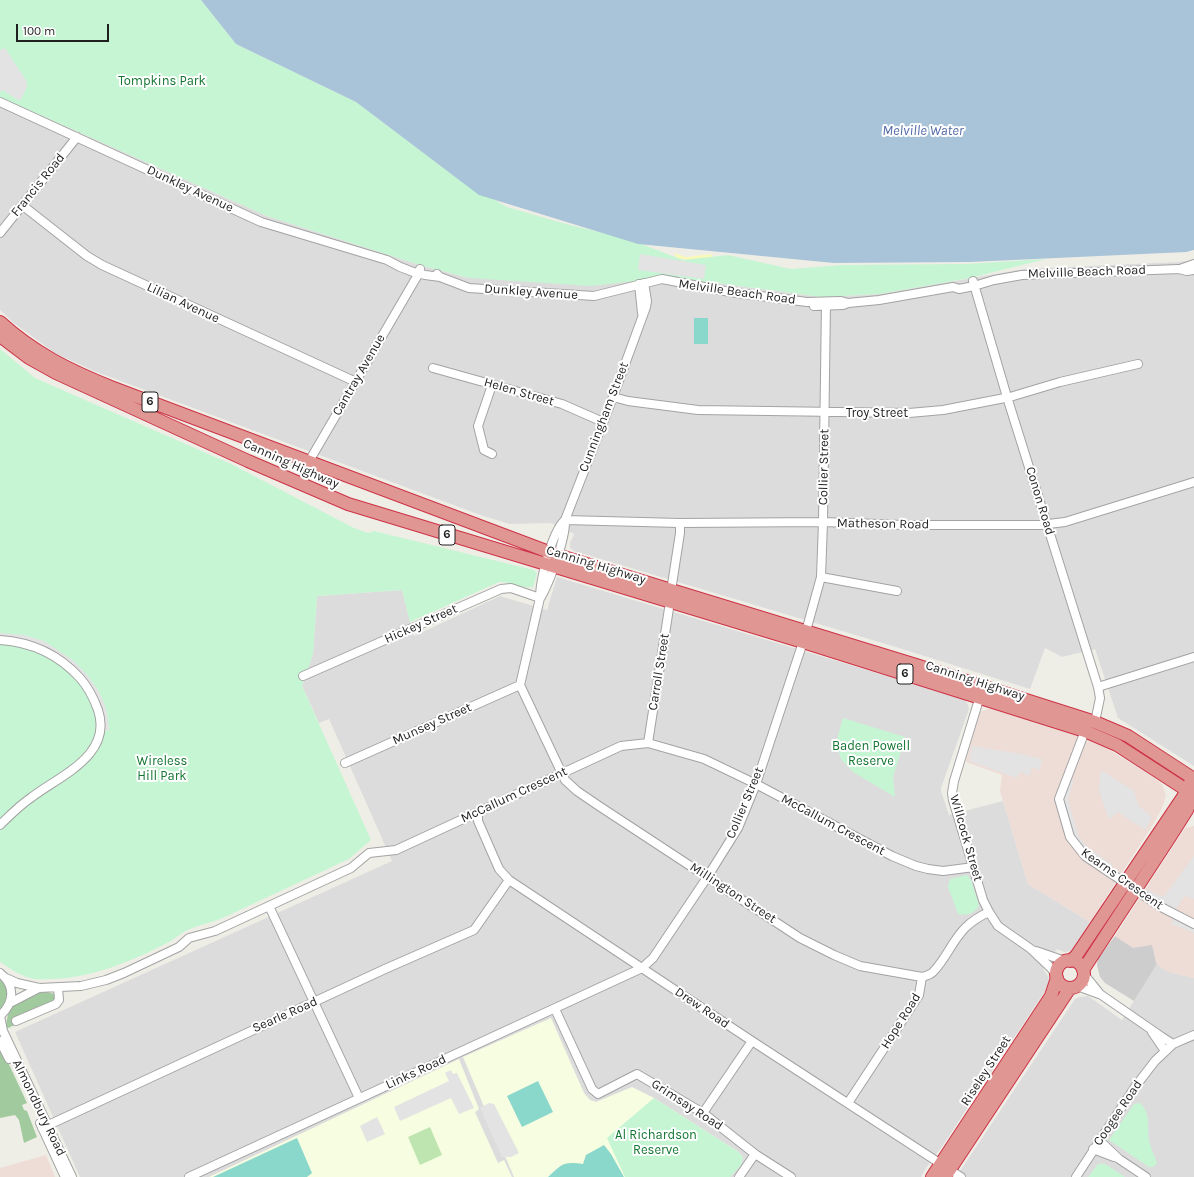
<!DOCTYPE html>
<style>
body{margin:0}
#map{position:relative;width:1194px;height:1177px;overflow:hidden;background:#efeee6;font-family:Karla,sans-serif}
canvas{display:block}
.scale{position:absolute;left:16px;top:24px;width:93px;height:18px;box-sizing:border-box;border:2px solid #1f1f1f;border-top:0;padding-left:5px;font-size:12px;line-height:14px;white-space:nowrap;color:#1f1f1f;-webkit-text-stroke:3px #fff;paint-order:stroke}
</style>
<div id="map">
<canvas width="1194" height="1177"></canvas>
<div class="scale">100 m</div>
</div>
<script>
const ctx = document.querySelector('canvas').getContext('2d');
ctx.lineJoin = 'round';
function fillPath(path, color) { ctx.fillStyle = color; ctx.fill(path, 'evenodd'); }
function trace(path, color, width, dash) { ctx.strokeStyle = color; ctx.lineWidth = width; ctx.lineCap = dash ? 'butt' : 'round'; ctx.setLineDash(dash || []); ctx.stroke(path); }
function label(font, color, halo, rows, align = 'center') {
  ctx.font = font + ' Karla,sans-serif'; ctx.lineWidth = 4; ctx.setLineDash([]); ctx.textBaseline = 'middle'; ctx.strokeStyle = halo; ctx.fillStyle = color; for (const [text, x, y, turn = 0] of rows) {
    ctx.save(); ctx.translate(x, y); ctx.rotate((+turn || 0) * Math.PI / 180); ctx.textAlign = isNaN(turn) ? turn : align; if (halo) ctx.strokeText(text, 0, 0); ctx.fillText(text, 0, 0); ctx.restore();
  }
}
fillPath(new Path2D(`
 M0,97L267,216L423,266L469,278H678L822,297L879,294L1024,269L1178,262L1194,260V766L1118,718L1095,649L1062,657L1045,648L1030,689L899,648L574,551L570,548V543L574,534L551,523L510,524L483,516L94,371L55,353L15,324L0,310Z
 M557,577L937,691L965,700L968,705L969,709L941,788V791L949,815L1003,801L1028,884L1090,922L1071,951L1064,952L1057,949L1043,969L1049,978L1050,983L1047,988L943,1145L926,1168L921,1177H80L15,1032L392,861L329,719L319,723L302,686L313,654L317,596L402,590L414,636L500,596L547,610Z
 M1157,964L1169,972L1194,978V1177H956L1075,999L1079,997L1088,996L1122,1020Z`), '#dddcdc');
fillPath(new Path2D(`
 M991,708L1076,735L1101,745L1141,769L1162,784L1166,795L1162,808L1154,823L1090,922L1028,884L1000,791L1002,775L966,762L980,712Z
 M1194,826V978L1168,972L1115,936L1185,828Z
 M46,1155L55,1177H0V1168Z`), '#eedcd6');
fillPath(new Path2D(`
 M551,1018L584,1093L590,1100L596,1102L632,1087L654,1098L737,1151L743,1157L741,1165L728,1177H514L463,1057Z
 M459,1059L479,1109L475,1112L498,1163L504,1160L512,1177H209Z`), '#f7fde1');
fillPath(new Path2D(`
 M1115,936L1133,948L1152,945L1156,963L1157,964L1134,1001L1105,983L1100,977L1097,965L1098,959Z`), '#cdcdcd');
fillPath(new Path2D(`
 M430,1127L442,1155L420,1165L408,1137Z`), '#bee5b0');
fillPath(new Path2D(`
 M0,978C12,992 10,998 0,1012Z
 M47,992L54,994L55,996L54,1002L19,1023L6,1029C6,1002 25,994 47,992Z
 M0,1045L27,1103L22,1105L24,1110L27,1111L37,1137L24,1143L19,1120L15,1115L0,1118Z`), '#a1cb9e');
fillPath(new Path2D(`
 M674,253L686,257L711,254L714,260L709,263L677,258Z`), '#f8f9b9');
fillPath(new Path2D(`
 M0,0H201L236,44L356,102L454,176L507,207L566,224L628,239L683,260L728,255L791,269L843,265L966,264L1046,259L970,278L879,294L822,297L678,278L653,279L591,286L469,278L423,266L267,216L0,97Z
 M0,349L35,378L231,464L354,528L368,533L374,531L534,570L537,573L533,587C522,589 511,582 499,582L410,622L402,590L317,596L313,654L302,686L371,840L349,859L227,916C215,922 202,924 190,929C182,932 176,938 169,942C132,961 93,978 51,979C44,979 36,980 30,978C19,975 9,968 0,962Z
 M843,718L905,737L893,777L895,797L853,772L841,759L836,743Z
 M967,875L971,880L979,905C976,913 967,916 958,914L948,887L950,879Z
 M654,1098L737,1151L743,1157L741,1165L730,1177H625L607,1138Z
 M1140,1103C1151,1113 1147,1127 1149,1141C1151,1148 1154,1155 1157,1163L1153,1167H1149L1109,1140L1134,1104Z
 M1098,1164H1105L1125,1177H1088Z`), '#c6f5d4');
fillPath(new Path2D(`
 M694,318H708V344H694Z
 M538,1081L553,1112L522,1127L507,1096Z
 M297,1138L312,1173L307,1177H213Z
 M604,1145L611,1154L624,1177H548C562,1164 563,1161 583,1164L586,1155Z`), '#8ad8cb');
fillPath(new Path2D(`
 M5,48L27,82V87L20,101L2,90L0,93V50Z
 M640,254L706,265L704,279L638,270Z
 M0,633L24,635L44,641L74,661L88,676L98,690L105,705L108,719L109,731L104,730L97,698L40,645L24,639L0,638Z
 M972,746L1021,754L1042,759L1040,770L1032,767L1030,776L1020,772L1017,778L969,761Z
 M1101,770L1134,791L1139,806L1152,817L1145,830L1118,812L1109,820L1099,790Z
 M1070,779L1074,781L1068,799L1078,835L1088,848L1084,850L1073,837L1062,801Z
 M1093,851L1113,865L1110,869L1090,855Z
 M1194,856V899L1185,896L1174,911L1145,894L1148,890L1161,897L1165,895Z
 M1173,918L1194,926V933L1171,924Z
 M451,1070L453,1074L457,1073L474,1108L459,1114L451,1098L400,1121L394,1107L449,1081L445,1073Z
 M489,1103L494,1104L519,1153L511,1157H502L480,1108Z
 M377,1117L385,1134L367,1142L360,1126Z`), '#e3e3e3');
fillPath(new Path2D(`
 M201,0H1194V250L1186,252L970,262L834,263L638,244L479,195L356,102L236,44Z`), '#a9c4d9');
const minor = new Path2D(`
 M0,102L261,222L387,260C402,269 422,276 440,277
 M22,205L87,256L102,265L356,382
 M0,233L77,137
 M1180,269L1194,264
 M437,274L440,277L469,288L594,296L662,279L730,292L807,302L841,301L848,303
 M973,281L1007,397L1098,687L1100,698L1095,722
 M644,283L647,301L646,307L613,397L565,520C552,532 540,579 540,598L520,685L565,780L577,791L599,806L800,938L834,955L860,966L922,977C926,976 930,975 933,972C946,959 952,941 965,928C972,921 980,916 989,912
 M639,284L642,313
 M814,306L843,305L848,303L879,300L953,287L959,289L974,286L994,280L1022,275L1179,269L1187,271L1194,270
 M433,368L562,404L603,422
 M492,385L478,426L484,450L492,454
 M613,397L628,401L698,410L909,413L943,410L1010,397L1060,382L1138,364
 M302,484L311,458L419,273L420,269
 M565,520L680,523L823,522L904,525H1040L1065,522L1194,482
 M821,577L897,591
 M671,591L680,533V523
 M541,597C550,581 566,538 565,520
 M806,631L821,577L823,522L826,302
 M0,640C31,642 59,655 80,678C88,687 94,699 98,710C113,755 61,775 32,797C20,805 10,815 0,825
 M303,676L501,589L511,588L540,598
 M1098,687L1194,657
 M981,693L954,781L952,793L953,800L983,900L989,912L998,926L1031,949L1051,968L1056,975
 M1085,731L1059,799L1070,837L1085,856L1161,907L1194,924
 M648,743L670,602
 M345,763L520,685
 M478,812V821L499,869L509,880L752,1041L961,1177
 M269,906L359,1098
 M1036,951L1065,961
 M0,973C16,986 14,1003 0,1016
 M1083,973L1100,994L1162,1037L1173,1044
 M6,978L17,983L39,988L81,986L106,980L124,973L179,947L189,938L215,931L351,868L369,853L396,850L621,746L648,743L704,759L756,784L892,856L916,866L928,869L943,871L974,867
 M1077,986L1099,994
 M10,1003L39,988
 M555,1009L592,1089L598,1094L637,1074L703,1113L755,1154L791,1177
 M0,1016L3,1031L72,1177
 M16,1021L56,1004L59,1000L58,988
 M1152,1032L1165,1051
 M0,1041L9,1059
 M848,1103L919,995L922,977
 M703,1113L752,1041
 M40,1123L65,1177
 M42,1128L385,969L474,930L509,880
 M1099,1140L1119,1159L1146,1177
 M1093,1149L1114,1157
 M189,1177L642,968L653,958L708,876L738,828L756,784L803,642
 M739,1177L755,1154
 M1076,1177L1135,1087L1155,1061L1173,1044L1194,1035`);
const highway = new Path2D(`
 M0,322C34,353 69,370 111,387L557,555L916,665L1095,722L1128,736L1194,779
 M0,336L29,358L56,373L248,461L348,504L803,642L1085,731L1117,745L1194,795
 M1056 974a14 14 0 1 1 28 0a14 14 0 1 1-28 0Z
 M1070,961L1076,956L1183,797L1190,783
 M1083,970L1170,837L1187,810L1194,794
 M932,1177L1051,996L1057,978
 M945,1177L1070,988`);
trace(minor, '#a3a3a3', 10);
trace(highway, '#cd3246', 14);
trace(minor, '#fff', 8);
trace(highway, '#e09693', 12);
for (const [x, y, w] of [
 [150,402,16],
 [447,535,16],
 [905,674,16]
]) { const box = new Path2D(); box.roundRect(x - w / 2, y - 10, w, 20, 3); ctx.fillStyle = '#fff'; ctx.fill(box); trace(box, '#1f1f1f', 1); }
label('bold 12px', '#1f1f1f', null, [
 ["6",150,402],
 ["6",447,535],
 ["6",905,674]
]);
label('13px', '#147531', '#fff', [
 ["Tompkins Park",162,81],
 ["Baden Powell",871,746],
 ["Reserve",871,761],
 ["Wireless",162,761],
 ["Hill Park",162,776],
 ["Al Richardson",656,1135],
 ["Reserve",656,1150]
]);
label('13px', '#1f1f1f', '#fff', [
 ["Francis Road",38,185,-51],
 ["Dunkley Avenue",190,189,25],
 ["Melville Beach Road",1087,272,-2],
 ["Dunkley Avenue",531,292,4],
 ["Melville Beach Road",737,292,8],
 ["Lilian Avenue",183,303,25],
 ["Cantray Avenue",359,375,-60],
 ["Helen Street",519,392,16],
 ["Troy Street",877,413],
 ["Cunningham Street",604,417,-69],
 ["Canning Highway",291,464,24],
 ["Collier Street",824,467,-89],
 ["Conon Road",1040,501,73],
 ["Matheson Road",883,524,1],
 ["Canning Highway",596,565,17],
 ["Hickey Street",421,624,-24],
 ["Carroll Street",659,672,-81],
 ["Canning Highway",975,681,18],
 ["Munsey Street",432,724,-24],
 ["McCallum Crescent",514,795,-25],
 ["Collier Street",745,803,-67],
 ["McCallum Crescent",833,825,28],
 ["Willcock Street",966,838,74],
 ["Kearns Crescent",1122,879,35],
 ["Millington Street",733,893,33],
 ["Drew Road",702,1008,34],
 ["Searle Road",285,1015,-24],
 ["Hope Road",901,1021,-58],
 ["Riseley Street",986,1071,-57],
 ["Links Road",416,1072,-25],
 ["Grimsay Road",687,1105,33],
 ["Almondbury Road",39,1108,64],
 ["Coogee Road",1118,1113,-56]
]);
label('italic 14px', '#526aa7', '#fff', [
 ["Melville Water",923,131]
]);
</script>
